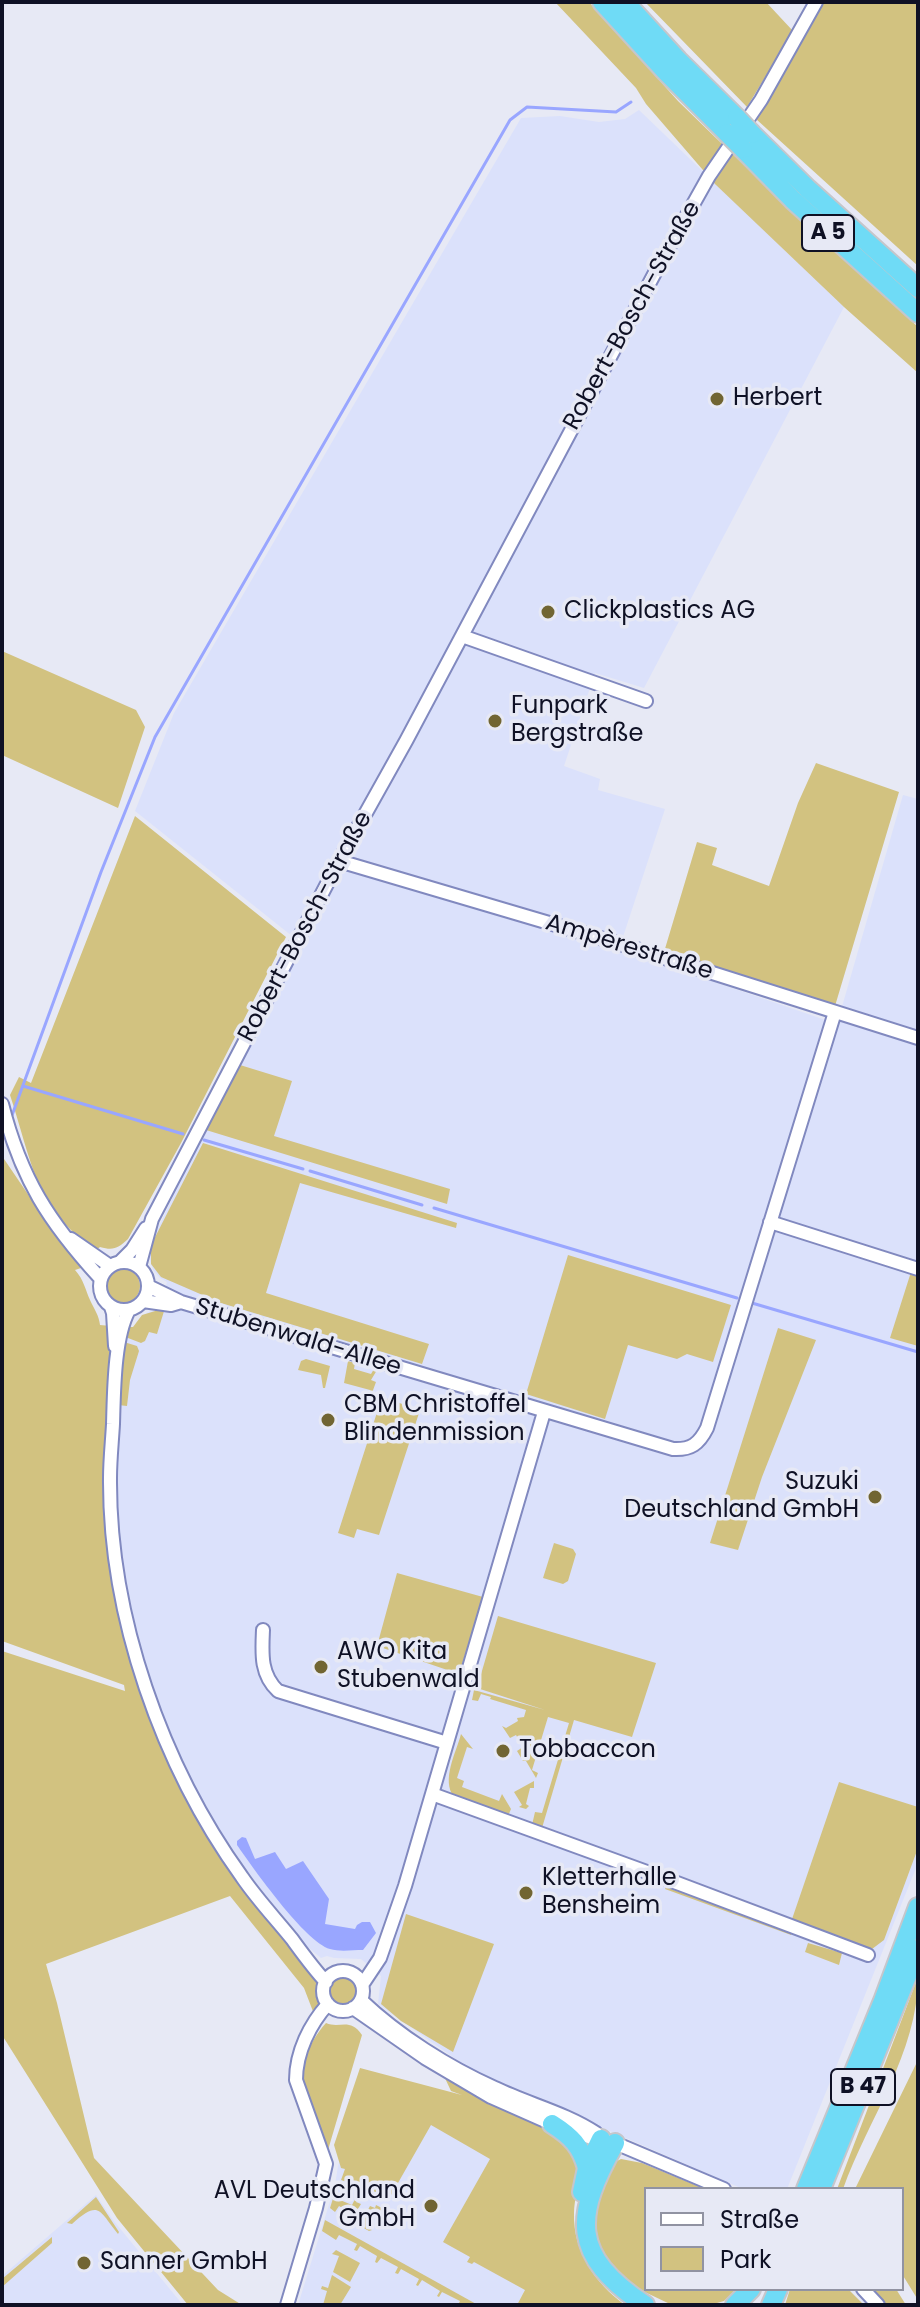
<!DOCTYPE html>
<meta charset="utf-8">
<style>
body{margin:0}
#map{position:relative;width:920px;height:2307px;overflow:hidden;background:#e7e9f5;font-family:Poppins,sans-serif}
canvas{display:block}
.frame{position:absolute;inset:0;border:4px solid #0f1125;pointer-events:none}
.legend{position:absolute;left:644px;top:2187px;width:260px;height:104px;box-sizing:border-box;background:#e7e9f5;border:2px solid #9193a2;margin:0;padding:10px 14px;list-style:none;font-size:24px;color:#0f1125}
.legend li{display:flex;align-items:center;gap:16px;height:40px}
.legend b{width:40px;border:2px solid #9193a2}
</style>
<div id="map">
<canvas width="920" height="2307"></canvas>
<div class="frame"></div>
<ul class="legend">
<li><b style="height:10px;background:#fff"></b>Straße</li>
<li><b style="height:22px;background:#d2c280"></b>Park</li>
</ul>
</div>
<script>
const ctx = document.querySelector('canvas').getContext('2d');
ctx.lineJoin = 'round';
function fillPath(path, color) { ctx.fillStyle = color; ctx.fill(path, 'evenodd'); }
function trace(path, color, width, dash) { ctx.strokeStyle = color; ctx.lineWidth = width; ctx.lineCap = dash ? 'butt' : 'round'; ctx.setLineDash(dash || []); ctx.stroke(path); }
function label(font, color, halo, rows, align = 'center') {
  ctx.font = font + ' Poppins,sans-serif'; ctx.lineWidth = 7; ctx.setLineDash([]); ctx.textBaseline = 'middle'; ctx.strokeStyle = halo; ctx.fillStyle = color; for (const [text, x, y, turn = 0] of rows) {
    ctx.save(); ctx.translate(x, y); ctx.rotate((+turn || 0) * Math.PI / 180); ctx.textAlign = isNaN(turn) ? turn : align; if (halo) ctx.strokeText(text, 0, 0); ctx.fillText(text, 0, 0); ctx.restore();
  }
}
fillPath(new Path2D(`
 M639,110L844,307L644,688L595,673L564,766L600,779L598,790L665,809L619,949L837,1024L903,795L918,799V1863L787,2189H743L474,2072L378,2004L381,1976L361,1959L334,1958L327,1956L321,1958L304,1944L252,1884L195,1793L161,1718L129,1605L119,1534L116,1463L126,1335L148,1312L158,1310L167,1282L160,1278L153,1270L147,1251L297,940L135,811L174,713L521,118L560,116L599,122L625,119Z
 M370,2071L540,2135L525,2290L517,2305H298L335,2185L338,2166Z
 M96,2195L113,2220L183,2305H2V2276Z`), '#dbe1fb');
fillPath(new Path2D(`
 M555,2H589L678,101L789,209L918,327V373L844,307L715,184L646,104L636,88Z
 M645,2H766L793,31L747,107Z
 M822,2H918V266L756,119Z
 M2,651L136,710L145,727L118,808L2,755Z
 M816,763L899,792L835,1006L664,952L697,842L717,848L712,865L769,886L798,803Z
 M135,816L286,937L181,1143L128,1239C118,1248 114,1251 100,1247L95,1251C73,1234 50,1211 39,1185C27,1156 20,1125 10,1095L19,1077L31,1083Z
 M240,1065L292,1081L274,1136L450,1189L447,1204L206,1130Z
 M203,1143L457,1223L456,1228L300,1183L266,1293L429,1344L422,1364L221,1303L161,1277L151,1264V1254L148,1251Z
 M2,1156L53,1231L87,1266L75,1270C84,1280 85,1289 90,1300C94,1309 99,1315 100,1325L111,1326L105,1468L126,1641L139,1690L171,1765L194,1814L240,1887L316,1976L320,1999L319,2007L314,2014L304,1988L230,1896L46,1964L57,2003L94,2158L218,2290L242,2305H188L117,2218L2,2035V1651L125,1691L124,1685L2,1641Z
 M568,1255L731,1305L713,1362L687,1354L677,1359L628,1345L605,1419L526,1394Z
 M106 1286a17 17 0 1 1 34 0a17 17 0 1 1-34 0Z
 M911,1272L918,1274V1346L890,1338Z
 M165,1308L157,1334L149,1332L145,1341L141,1343L128,1338L126,1335L127,1327H133L142,1315Z
 M778,1328L816,1340L762,1477L738,1550L710,1543Z
 M124,1342L137,1346L139,1351L130,1380L127,1406L118,1405Z
 M306,1359L330,1366L325,1388H323L321,1375L298,1370L301,1361Z
 M348,1361L355,1363L354,1369L371,1374L374,1369L377,1370L371,1380L376,1382L372,1393L370,1390L344,1383Z
 M382,1397L420,1410L379,1535L357,1529L354,1538L338,1533Z
 M554,1543L573,1549L576,1554L568,1581L563,1584L543,1578Z
 M397,1573L483,1597L459,1674L377,1646Z
 M498,1616L656,1663L632,1737L574,1720L542,1828L532,1825L535,1812L542,1813L569,1723L548,1717L532,1770L538,1773L536,1778L526,1761H523L517,1751L523,1747L516,1735L510,1738L502,1726L506,1728L518,1721L517,1718L524,1717L526,1710L490,1699L491,1697L481,1694L478,1701L472,1700L474,1690L545,1710L477,1688Z
 M461,1734L473,1749L467,1747L457,1778L464,1781L462,1787L499,1801L502,1794L511,1809L508,1816L454,1797C441,1780 456,1753 461,1734Z
 M534,1781V1788H530L526,1804L529,1806L526,1809L519,1807L522,1805L514,1792Z
 M839,1782L918,1807V1848L884,1940L872,1949L791,1922Z
 M666,1887L792,1933L791,1935L665,1889Z
 M406,1914L494,1944L453,2052L401,2021L381,2004Z
 M808,1943L842,1953L839,1965L805,1952Z
 M329 1990a14 14 0 1 1 28 0a14 14 0 1 1-28 0Z
 M918,1977C918,2053 868,2119 843,2189H837Z
 M326,2023C340,2029 350,2017 362,2035L328,2150C307,2104 287,2067 326,2023Z
 M918,2060V2300L902,2274V2189H855Z
 M360,2068L462,2095L451,2091L444,2076C479,2093 516,2109 548,2129C555,2133 564,2137 569,2142C588,2167 575,2186 574,2213C573,2252 595,2283 625,2305H517L525,2290L474,2262L472,2264L467,2262L470,2257L443,2242L490,2159L431,2125L390,2197L341,2180L345,2169L341,2168L334,2145Z
 M621,2159L642,2163L705,2189H646V2289H736L724,2301L710,2305H672L630,2285L613,2269L603,2252L595,2229L596,2195L611,2164Z
 M335,2192L342,2194L340,2200L352,2205L355,2199L357,2200L356,2202L361,2204L356,2212L364,2217L370,2206L375,2208L376,2205L382,2208V2211L376,2209L366,2226L372,2230L369,2231L360,2226L363,2220L357,2216L353,2222L348,2219L351,2213L339,2206L335,2212L330,2208Z
 M96,2197L119,2232L118,2234C99,2211 100,2199 72,2224L67,2223Z
 M325,2220L478,2305H458L460,2301L442,2292L439,2297L437,2296L440,2291L422,2280L418,2286L416,2285L419,2279L401,2269L398,2274L395,2273L398,2267L381,2258L377,2263L375,2262L377,2256L360,2246L357,2251L354,2250L357,2244L339,2235L336,2240L322,2231Z
 M52,2237V2243L2,2287V2279Z
 M336,2250L360,2263L350,2282L333,2272L339,2256L332,2254Z
 M332,2275L351,2287L340,2305H323L327,2291L321,2289L322,2286L328,2288Z
 M790,2289H848L864,2305H785Z
 M872,2289H896L906,2305H885Z`), '#d2c280');
fillPath(new Path2D(`
 M242,1837L246,1838L255,1859L275,1852L286,1869L303,1861L329,1899L325,1924L355,1929L357,1925L362,1922H370L376,1933L363,1950C352,1950 340,1952 330,1949C305,1942 253,1868 237,1845V1841Z`), '#99a6ff');
trace(new Path2D(`
 M23,1086L183,1134
 M11,1118L101,872L155,737L510,120L527,107L616,112L631,102
 M2,1140L5,1132
 M204,1140L303,1169
 M310,1171L422,1205
 M434,1208L737,1298
 M752,1303L918,1352`), '#99a6ff', 3);
const minor = new Path2D(`
 M462,636L646,701
 M339,861L627,946L918,1038
 M2,1104C21,1179 49,1222 100,1278
 M770,1222L918,1269
 M71,1239L110,1266
 M121,1261L132,1250L146,1228
 M100 1286a24 24 0 1 1 48 0a24 24 0 1 1-48 0Z
 M139,1267L152,1219L339,861L406,741L658,267L709,176L761,100L816,2
 M148,1286L181,1302L673,1449C691,1450 699,1444 707,1428L835,1012
 M143,1301L171,1305L181,1302
 M111,1307L113,1313L115,1346
 M129,1310C114,1337 114,1392 113,1424C112,1442 110,1460 110,1478C109,1616 162,1766 242,1877C257,1899 275,1918 292,1939C303,1954 313,1968 326,1982
 M263,1630C262,1653 260,1674 278,1691L447,1743
 M432,1794L677,1883L868,1955
 M323 1991a20 20 0 1 1 40 0a20 20 0 1 1-40 0Z
 M362,1985L380,1958L405,1886L544,1412
 M361,2000C399,2036 448,2067 495,2088C528,2104 566,2113 596,2133
 M353,2008L425,2058L491,2097L552,2124L592,2138L615,2143L724,2189
 M863,2289L878,2305
 M287,2305L316,2208L326,2164L296,2080C296,2052 310,2024 328,2004`);
const highway = new Path2D(`
 M602,2L666,72L727,133
 M625,2L678,60L737,118
 M752,134L808,189L918,288
 M743,149L793,200L918,313
 M552,2124C571,2136 581,2146 587,2168
 M615,2143C574,2216 570,2255 645,2305
 M806,2189L883,2001L918,1907
 M821,2189L918,1949
 M582,2192L587,2168L601,2139
 M735,2305L751,2289
 M771,2305L778,2289`);
trace(minor, '#8189bf', 16);
trace(highway, '#c5c6cb', 22);
trace(minor, '#fff', 12);
trace(highway, '#6fdbf6', 18);
const highwayBridge = new Path2D(`
 M737,118L752,134
 M727,133L743,149`);
trace(highwayBridge, '#c5c6cb', 22, []);
trace(highwayBridge, '#6fdbf6', 18);
for (const [x, y, r, color] of [
 [717,399,8,"#716532"],
 [548,612,8,"#716532"],
 [495,721,8,"#716532"],
 [328,1420,8,"#716532"],
 [875,1497,8,"#716532"],
 [321,1667,8,"#716532"],
 [503,1751,8,"#716532"],
 [526,1893,8,"#716532"],
 [431,2206,8,"#716532"],
 [84,2263,8,"#716532"]
]) { const dot = new Path2D(); dot.arc(x, y, r, 0, 2 * Math.PI); ctx.fillStyle = color; ctx.fill(dot); trace(dot, '#e7e9f5', 3); }
for (const [x, y, w] of [
 [828,233,52],
 [863,2087,64]
]) { const box = new Path2D(); box.roundRect(x - w / 2, y - 18, w, 36, 6); ctx.fillStyle = '#e7e9f5'; ctx.fill(box); trace(box, '#0f1125', 2); }
label('bold 22px', '#0f1125', null, [
 ["A 5",828,233],
 ["B 47",863,2087]
]);
label('24px', '#0f1125', '#e7e9f5', [
 ["Robert-Bosch-Straße",633,316,-61],
 ["Robert-Bosch-Straße",306,927,-62],
 ["Ampèrestraße",629,948,17],
 ["Stubenwald-Allee",298,1338,17]
]);
label('24px', '#0f1125', '#e7e9f5', [
 ["Herbert",733,399],
 ["Clickplastics AG",564,612],
 ["Funpark",511,707],
 ["Bergstraße",511,735],
 ["CBM Christoffel",344,1406],
 ["Blindenmission",344,1434],
 ["Suzuki",859,1483,"right"],
 ["Deutschland GmbH",859,1511,"right"],
 ["AWO Kita",337,1653],
 ["Stubenwald",337,1681],
 ["Tobbaccon",519,1751],
 ["Kletterhalle",542,1879],
 ["Bensheim",542,1907],
 ["AVL Deutschland",415,2192,"right"],
 ["GmbH",415,2220,"right"],
 ["Sanner GmbH",100,2263]
], 'left');
</script>
